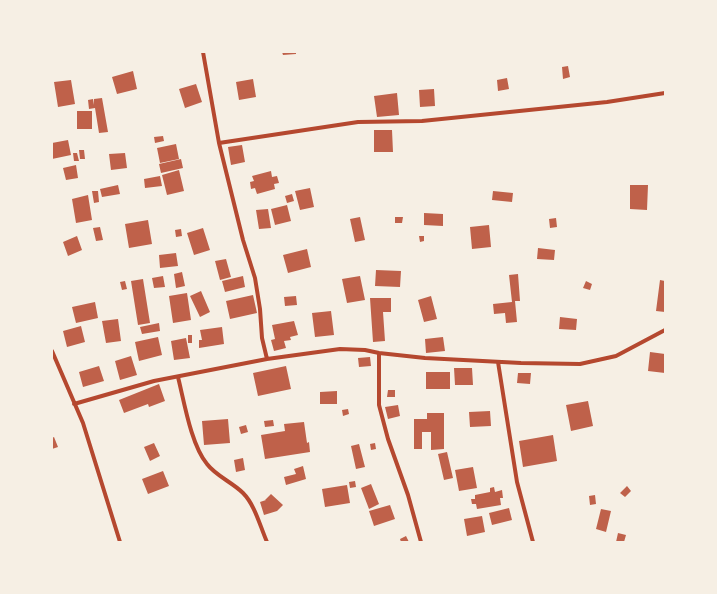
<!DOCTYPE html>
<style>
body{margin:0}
#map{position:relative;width:717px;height:594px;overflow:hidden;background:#f6efe4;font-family:"Exo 2",sans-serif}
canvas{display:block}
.frame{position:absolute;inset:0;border:53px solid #f6efe4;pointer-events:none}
</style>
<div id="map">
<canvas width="717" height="594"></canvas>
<div class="frame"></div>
</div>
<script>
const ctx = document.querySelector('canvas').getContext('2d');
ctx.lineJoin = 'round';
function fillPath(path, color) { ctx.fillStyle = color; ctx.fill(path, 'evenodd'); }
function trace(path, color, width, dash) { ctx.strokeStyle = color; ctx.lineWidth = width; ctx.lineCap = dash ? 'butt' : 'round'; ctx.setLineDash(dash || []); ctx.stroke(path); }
fillPath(new Path2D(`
 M282,52H296V54L283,55Z
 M568,66L570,77L563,79L562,67Z
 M133,71L137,89L117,94L112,77Z
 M507,78L509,89L498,91L497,80Z
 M253,79L256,97L239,100L236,82Z
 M71,80L75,104L58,107L54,82Z
 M196,84L202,102L185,108L179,89Z
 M434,89L435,106L420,107L419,90Z
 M397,93L399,115L377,117L374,96Z
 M102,98L108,132L99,133L95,108L89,109L88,100L93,99L94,105V99Z
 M77,111H92V129H77Z
 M374,130H392L393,152H374Z
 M163,136L164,141L155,143L154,137Z
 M68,140L71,155L52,159V143Z
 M176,144L179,159L160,163L157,148Z
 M242,145L245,162L231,165L228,147Z
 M79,150H84L85,159H80Z
 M73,153H77L79,161H74Z
 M125,153L127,168L111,170L109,154Z
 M181,159L183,168L161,173L159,164Z
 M76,165L78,178L66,180L63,168Z
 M179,170L184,191L167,195L162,175Z
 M271,171L272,177L277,176L279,183L274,184L275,189L257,194L255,188L251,189L250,182L254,181L252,176Z
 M160,176L162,186L145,188L144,179Z
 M118,185L120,194L102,197L100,189Z
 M630,185H648L647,210L630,209Z
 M310,188L314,207L300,210L295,191Z
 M92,191H98L99,202L94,203Z
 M493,191L513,193L512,202L492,200Z
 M292,194L294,201L287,203L285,196Z
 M88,195L92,220L76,223L72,199Z
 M287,205L291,221L275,225L271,209Z
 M268,209L271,228L259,229L256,210Z
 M424,213L443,214V226L424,225Z
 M360,217L365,240L355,242L350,219Z
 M395,217H403L402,223H395Z
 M556,218L557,227L550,228L549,219Z
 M148,220L152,244L129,248L125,224Z
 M489,225L491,247L472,249L470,227Z
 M100,227L103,240L96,241L93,228Z
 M203,228L210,250L194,255L187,233Z
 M181,229L182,236L176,237L175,230Z
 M77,236L82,250L68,256L63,242Z
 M419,236H424V241L420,242Z
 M538,248L555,250L554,260L537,259Z
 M307,249L311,267L288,273L283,255Z
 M176,253L178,266L160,268L159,255Z
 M226,259L231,277L220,280L215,261Z
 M376,270L401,271L400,287L375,286Z
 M182,272L185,286L176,288L174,274Z
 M518,274L520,301H515L517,322L506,323L505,313L494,314L493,304L512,302L509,275Z
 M163,276L165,287L154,288L152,278Z
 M243,276L245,287L225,292L222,281Z
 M360,276L365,300L347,303L342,279Z
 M143,279L150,323L138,325L131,281Z
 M660,280L665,281V312L656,311Z
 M125,281L127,289L122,290L120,282Z
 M586,281L592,284L590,290L583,288Z
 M201,291L210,312L200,317L190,296Z
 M187,293L191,320L173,323L169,296Z
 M253,295L257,313L230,319L226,301Z
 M296,296L297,305L285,306L284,297Z
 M431,296L437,319L424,322L418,300Z
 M370,298H391V312H383L385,341L373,342Z
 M95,302L98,318L76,323L72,307Z
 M331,311L334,335L315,337L312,313Z
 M560,317L577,319L576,330L559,329Z
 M118,319L121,341L106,343L102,321Z
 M294,321L298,335L290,337L291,340L284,341L286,348L274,351L271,340L275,339L272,325Z
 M159,323L160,331L142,334L140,327Z
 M81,326L85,342L67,347L63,331Z
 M222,327L224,344L199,348V340H202L200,330Z
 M188,335H192V343H188Z
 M158,337L162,355L139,361L135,342Z
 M443,337L445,351L426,353L425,339Z
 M186,338L190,358L174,360L171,341Z
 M650,352L665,354V373L648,371Z
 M131,356L137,375L120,380L115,361Z
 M370,357L371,366L359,367L358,358Z
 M99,366L104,381L83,387L79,372Z
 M286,366L291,389L258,396L253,373Z
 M454,368H472L473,385H455Z
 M426,372H450V389H426Z
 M518,373H531L530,384L517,383Z
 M159,384L165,401L149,407L148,404L124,413L119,400Z
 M388,390H395V397H387Z
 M337,391V404H320V392Z
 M588,401L593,426L571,431L566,405Z
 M398,405L400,416L388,419L385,407Z
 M348,409L349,414L343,416L342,410Z
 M490,411L491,426L470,427L469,412Z
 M427,413H444V449L431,450V432H422V449H414V419H427Z
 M228,419L230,443L204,445L202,421Z
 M273,420L274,426L265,427L264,421Z
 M304,422L307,443L309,442L310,452L265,459L261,435L285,431L284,424Z
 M246,425L248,432L241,434L239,427Z
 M553,435L557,461L523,467L519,441Z
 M54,437L58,447L52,449V438Z
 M154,443L160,456L150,461L144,447Z
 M375,443L376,449L371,450L370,444Z
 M359,444L365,467L356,469L351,446Z
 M447,452L453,478L444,480L438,454Z
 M243,458L245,470L236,472L234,460Z
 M303,466L306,479L286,485L284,477L296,474L294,469Z
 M473,467L477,488L459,491L455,470Z
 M163,471L169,486L148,494L142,479Z
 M355,481L356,487L350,488L349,482Z
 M371,484L379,504L369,509L361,488Z
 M347,485L350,503L325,507L322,489Z
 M627,486L631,491L625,497L620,493Z
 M494,487L495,492L502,490L503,498H500L501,505L477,509L476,504H472L471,499H475V495L490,492V488Z
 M271,494L283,505L277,511L264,515L260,502L266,500H265Z
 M595,495L596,504L590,505L589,496Z
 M390,505L395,519L374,526L369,511Z
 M509,508L512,520L492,525L489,513Z
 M601,509L611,511L606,532L596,529Z
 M482,516L485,532L467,536L464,519Z
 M618,533L626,535L624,542H616Z
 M406,536L409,542H401L400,539Z`), '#bf614a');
trace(new Path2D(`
 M203,52L219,143L243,240L255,278L260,309L262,338L267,359
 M219,143L358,122L422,121L607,102L665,93
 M52,351L83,423L120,542
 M379,353V405L388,439L408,495L421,542
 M498,362L517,482L533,542
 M178,377C184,401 191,445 207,464C216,476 232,482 243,493C255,505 260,526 267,542
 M74,404L154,381L267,359L340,349L365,350L379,353L425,358L521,363L580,364L616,356L665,330`), '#b5482f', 4);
</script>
